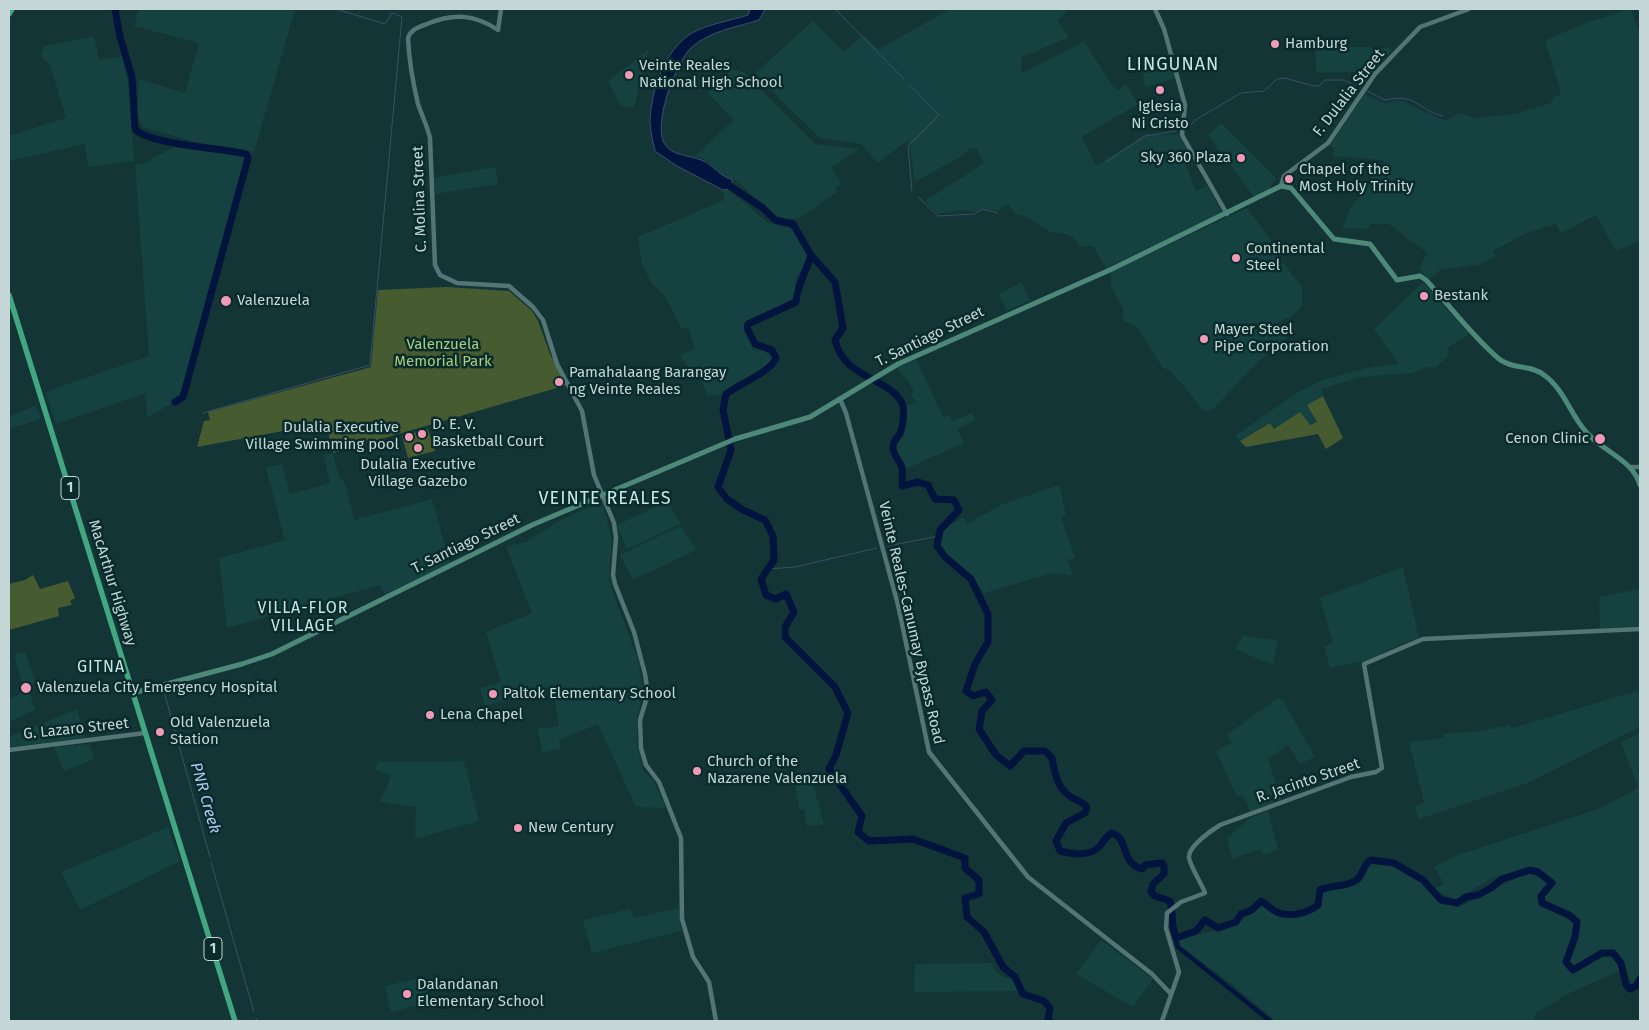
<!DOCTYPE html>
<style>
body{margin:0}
#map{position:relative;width:1649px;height:1030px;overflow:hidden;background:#143535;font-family:"Fira Sans",sans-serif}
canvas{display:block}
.frame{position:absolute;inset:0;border:10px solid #c4d6d5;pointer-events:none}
</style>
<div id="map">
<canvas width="1649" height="1030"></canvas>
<div class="frame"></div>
</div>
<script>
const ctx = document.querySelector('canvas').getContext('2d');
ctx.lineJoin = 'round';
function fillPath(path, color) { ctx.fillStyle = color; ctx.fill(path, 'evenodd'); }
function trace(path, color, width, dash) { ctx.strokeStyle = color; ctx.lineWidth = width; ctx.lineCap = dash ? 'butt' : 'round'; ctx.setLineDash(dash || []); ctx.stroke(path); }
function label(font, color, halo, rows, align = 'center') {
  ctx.font = font + ' "Fira Sans",sans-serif'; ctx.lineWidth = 5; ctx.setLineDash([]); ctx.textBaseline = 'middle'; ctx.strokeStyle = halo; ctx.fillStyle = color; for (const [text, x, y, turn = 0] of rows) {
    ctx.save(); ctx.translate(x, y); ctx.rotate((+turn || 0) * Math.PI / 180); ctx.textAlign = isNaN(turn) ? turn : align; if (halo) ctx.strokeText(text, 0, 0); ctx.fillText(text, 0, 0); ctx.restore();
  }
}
fillPath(new Path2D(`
 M139,9H295L254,152L195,142L142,127L137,115L139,79L185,93L199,43L134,26Z
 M950,9H1068L1057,21L1069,37L1021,58L1022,73L1080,44L1083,40L1112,85L1118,91L1126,84L1138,104L1082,137L1096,166L1146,134L1178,135L1192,156L1184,160L1196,191L1208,186L1222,213L1106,268L1093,246L1081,247L1073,237L1066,234L1051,232L1024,216L1016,214L1008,204L998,211L984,208L975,212L962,210L937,214L925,201L984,163L977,149L970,148L960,157L915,182L909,140L877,163L861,144L820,138L754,74L813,21L844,52L863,35L879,49Z
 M1631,9L1640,34V241L1616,251L1596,215L1561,233L1556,224L1525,234L1493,251L1495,257L1480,265L1442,269L1429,279L1419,269L1427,253L1389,224H1370L1369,229L1342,228L1349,211L1384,160L1332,156L1335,149L1330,145L1365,94L1385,104L1400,100L1445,121L1459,113L1476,118L1515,114L1551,103L1554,97L1561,94L1545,40L1591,21Z
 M94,36L99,60L122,56L129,88L134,161L88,167L85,144L9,161V136L66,118L50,65L41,56L44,46Z
 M1315,47H1370L1393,49L1367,80L1354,72L1316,73Z
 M649,49L634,108L620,105L608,81Z
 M1167,55L1175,78L1145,87L1142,70Z
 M732,69L743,72L815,144L859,149L831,168L842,184L835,188L837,192L800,218L785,219L774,215L734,179L725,177L705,159L695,156L733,120L708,93Z
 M1221,123L1276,178L1268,190L1254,197L1208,135Z
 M177,145L245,155L247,158L182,397L147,418L146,393L56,424L45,392L149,356L135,164H143Z
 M495,167L498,184L435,194L434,178Z
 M728,189L767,222L792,229L807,255L804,266L796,278L794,299L746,322L744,325L753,349L764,351L773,358L766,366L721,394L708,396L698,375L703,373L700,366L689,370L680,355L695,349L688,328L682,329L664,295L652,284L642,264L638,237L724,200L723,190Z
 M1247,208L1274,244L1271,247L1302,287V306L1291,317L1278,322L1288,338L1261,359L1213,409L1205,412L1171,371L1163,368L1137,327L1123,320V309L1111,286V272Z
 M1021,282L1030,300L1007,311L999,294Z
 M1423,282L1469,334L1448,347L1449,355L1435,368L1428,367L1412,373L1361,377L1321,389L1323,396L1308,405L1318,421L1310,425L1274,429L1269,423L1240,441L1235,436L1295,394L1322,380L1366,368L1399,364L1374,329Z
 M916,359L943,417L949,415L953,421L972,413L976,420L957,429L964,443L903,470L894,449L896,443L904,436L906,406L916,402L910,394L914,392L911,386L897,367Z
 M36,405L41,419L9,429V417Z
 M333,453L339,476L345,483L354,520L432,499L450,563L386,596L380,585L227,628L219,558L285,540L266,468L282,464L290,494L330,483L324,455Z
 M1059,485L1066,515L1061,517L1075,558L1067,560L1073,575L1053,573L984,593L973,578L946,553L940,545L942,534L946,527L963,518L967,524L1001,505Z
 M602,501L612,540L609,575L613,593L637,656L644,691L637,717V745L643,770L654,781L666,808L636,807L598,724L559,740L561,748L543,753L537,729L559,726L553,688L485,706L480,688L501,682L486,632L532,613L506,547L528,541L557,522Z
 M668,501L680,524L627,549L617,525Z
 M681,526L696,550L633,580L620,555Z
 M1403,567L1419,637L1364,661L1330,668L1324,646L1333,643L1320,598Z
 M1640,589V626L1600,628L1599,597Z
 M1243,636L1278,640L1273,665L1235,649Z
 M25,652L36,682L29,690L35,710L9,722V699L19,695L23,685L14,655Z
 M1640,690V727L1530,782L1419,819L1415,807L1424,802L1409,742L1444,738L1443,734L1482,731L1509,725L1512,728L1519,726Z
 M1276,699H1282L1315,757L1300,764L1288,745L1268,759L1281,800L1250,812L1243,795L1237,797L1216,751L1232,742L1227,735Z
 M77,709L85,738L9,747V737Z
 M1640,733V974L1632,986L1626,968L1559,998V1001L1537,1012L1533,1021H1276L1233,985L1179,945L1177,939L1229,928L1263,906L1281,917L1308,914L1318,909L1323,892L1360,882L1370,864L1394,865L1411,877L1422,880L1437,899L1453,906L1463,905L1530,871L1531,867L1495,877L1455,900L1434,889L1444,884L1434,866L1461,854L1598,809L1638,788L1621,742Z
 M89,744L94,759L64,771L54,747Z
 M464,761L479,821L415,839L416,807L380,802L391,776L375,769L378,762Z
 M812,781L824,824L807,827L804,809L799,810L795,784Z
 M1268,811L1278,850L1264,855L1261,849L1232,859L1227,838L1250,818Z
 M168,827L180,861L80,910L61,872Z
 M679,908L681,931L592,953L583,920L630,909L634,918Z
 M1101,940L1153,979L1133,1007L1076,974Z
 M986,963H992L994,970L1003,977L1013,979L1019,991L914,992L915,964Z
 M423,977L430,1002L391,1012L385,986Z`), '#154141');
fillPath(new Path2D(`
 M447,287L509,291L532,311L538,321L550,354L567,385L333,453L326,423L197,447L204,421L210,420L208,412L371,367L378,290Z
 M1323,396L1343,438L1326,449L1318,434L1246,447L1240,441L1270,423L1274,429L1300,412L1310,425L1317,422L1307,405Z
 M428,429L435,451L408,458L402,436Z
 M33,575L40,589L68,581L75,598L70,601L72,605L58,608L59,616L9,630V584L25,580Z`), '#475b30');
const water = new Path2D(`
 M750,9H765L759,20C737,27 710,31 692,47C676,60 653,124 664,143C671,156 689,155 701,160C713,164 720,177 733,180L728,189L723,190L677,166L655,151C653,142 650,131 650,121C651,91 665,49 692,33C708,24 730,21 748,15Z`);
fillPath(water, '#01143d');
trace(water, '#3c4e6b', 1);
trace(new Path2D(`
 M835,9L904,79
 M909,84L939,115L908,146L912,191
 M1367,91L1385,100C1419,93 1416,110 1443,116
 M1185,129L1197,119L1241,93L1264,91L1277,79L1284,78L1314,86H1319L1325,80H1344L1358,87
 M1106,162L1145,136L1176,131
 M918,197L938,216L974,214L983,209L998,213
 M183,397L185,399
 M203,413L370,365L402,17L392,13L385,24L336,9
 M888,546L938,536
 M768,569L795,567L877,548
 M163,688L210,857
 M211,862L254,1012
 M256,1018L257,1021`), '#3c4e6b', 1);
trace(new Path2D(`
 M1174,933L1178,947L1270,1021`), '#01143d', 4.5);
trace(new Path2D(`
 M115,9L120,37L132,77L135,129C149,145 223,148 246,154L248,158L183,397L175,402
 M722,181L763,208L775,220L793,224L811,255L835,282L843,328L835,340C844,379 890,378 902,403C905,409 903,427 900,433C898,438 893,441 893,446C892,455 900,460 902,467C903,472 902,480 902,486L918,482L928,485L935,499L954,500L959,510L940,530L937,546L945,557L971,579L988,614V642L975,664L966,691L973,696L986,692L992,700L982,711L979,729L996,755L1010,766L1024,751H1045L1052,758C1054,770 1057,786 1067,794C1073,800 1081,800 1087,807L1085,813L1066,823L1056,841L1060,851C1072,854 1088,857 1099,847C1104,842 1105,836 1112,833C1129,838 1120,863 1142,869L1145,865L1162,863L1164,866V874L1153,884L1151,892L1155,896L1170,901C1174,915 1170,924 1176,937H1179L1196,931L1205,920L1218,928L1236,922L1241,914L1252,910L1261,901C1266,904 1270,908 1275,911C1287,918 1307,914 1318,905L1320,890C1331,885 1345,887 1355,881C1364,876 1362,865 1371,860L1394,863L1423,880L1441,900L1457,903L1466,897L1478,895L1491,888L1502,879L1530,870L1538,872L1552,883L1541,896L1542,903L1569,915L1577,922L1575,937L1566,962L1573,970L1602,953H1613L1621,963L1626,985L1630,989L1636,986L1640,979
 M811,255C806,273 798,282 796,302L748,324L747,328L755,344L772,350L776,358C770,373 740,383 726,394L723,410L731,450L718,487L727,499L743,510L765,520L773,536L774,560L761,579L766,595L776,599L786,594L794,612L785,627V637L835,687L848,713L836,755L829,769L862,816L858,832L869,841L913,839L965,858V868L979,880V894L965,898L967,917L984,932L1003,967L1015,977L1023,994L1044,1001L1050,1008L1048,1019L1050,1021`), '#01143d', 7);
trace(new Path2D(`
 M501,9L498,30C474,14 453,13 427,24C419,27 411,29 408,38C409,60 413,83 418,104C422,116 427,125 430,138L435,265L440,275L457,283L509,286L533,307L543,320L557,364L582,411L594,475L614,523L616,538L613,575L615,584L634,632L645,674L648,694L640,720L641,748L646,765L659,782L681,838L682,919L693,957L709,982L716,1021
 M1155,9L1164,29L1185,105L1182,135L1227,214
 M1281,186L1284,176L1328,143L1375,74L1420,27L1469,9
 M840,399L846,413L898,605L929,752L1028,877L1152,974L1171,994
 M1632,467H1640
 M9,750L145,733
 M1162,1021L1179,972L1166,928L1167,913L1181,902L1205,893C1202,884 1188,863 1189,856C1190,845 1212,830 1220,825L1351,777L1376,772L1382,768L1364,664L1423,639L1640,629`), '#547575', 4.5);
trace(new Path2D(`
 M133,693L242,664L272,654L532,525L735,439L810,417L898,364L1112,269L1281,186L1291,188L1334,239L1370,244L1397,280L1420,276L1426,280C1450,306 1472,336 1499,359C1513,370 1530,364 1544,375C1565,390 1570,415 1587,433C1604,452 1633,460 1640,485`), '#4d8879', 5);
trace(new Path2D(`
 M9,14L12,9
 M9,295L235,1021`), '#42a680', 5.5);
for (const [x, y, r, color] of [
 [1275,44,5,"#f09ab5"],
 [629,75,5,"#f09ab5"],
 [1160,90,5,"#f09ab5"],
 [1241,158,5,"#f09ab5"],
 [1289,179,5,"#f09ab5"],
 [1236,258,5,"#f09ab5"],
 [1424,296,5,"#f09ab5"],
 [226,301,6,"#f09ab5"],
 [1204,339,5,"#f09ab5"],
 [559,382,5,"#f09ab5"],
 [422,434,5,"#f09ab5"],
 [409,437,5,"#f09ab5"],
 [1600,439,6,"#f09ab5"],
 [418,448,5,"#f09ab5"],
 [26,688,6,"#f09ab5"],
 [493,694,5,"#f09ab5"],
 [430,715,5,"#f09ab5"],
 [160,732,5,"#f09ab5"],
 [697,771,5,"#f09ab5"],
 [518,828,5,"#f09ab5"],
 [407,994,5,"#f09ab5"]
]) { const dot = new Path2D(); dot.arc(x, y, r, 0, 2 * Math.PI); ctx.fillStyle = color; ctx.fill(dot); trace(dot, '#092b2b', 2); }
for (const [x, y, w] of [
 [70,488,18],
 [213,949,18]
]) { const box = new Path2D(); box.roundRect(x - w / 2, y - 11.5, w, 23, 4); ctx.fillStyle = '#092b2b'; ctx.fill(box); trace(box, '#c4d6d5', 1); }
label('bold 14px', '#c4d6d5', null, [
 ["1",70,488],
 ["1",213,949]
]);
label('15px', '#c4d6d5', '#092b2b', [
 ["Hamburg",1285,44],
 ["Veinte Reales",639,66],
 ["National High School",639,83],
 ["Iglesia",1160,107,"center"],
 ["Ni Cristo",1160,124,"center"],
 ["Sky 360 Plaza",1231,158,"right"],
 ["Chapel of the",1299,170],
 ["Most Holy Trinity",1299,187],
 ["Continental",1246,249],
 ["Steel",1246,266],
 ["Bestank",1434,296],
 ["Valenzuela",237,301],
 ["Mayer Steel",1214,330],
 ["Pipe Corporation",1214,347],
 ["Pamahalaang Barangay",569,373],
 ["ng Veinte Reales",569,390],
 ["D. E. V.",432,425],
 ["Basketball Court",432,442],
 ["Dulalia Executive",399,428,"right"],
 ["Village Swimming pool",399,445,"right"],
 ["Cenon Clinic",1589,439,"right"],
 ["Dulalia Executive",418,465,"center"],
 ["Village Gazebo",418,482,"center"],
 ["Valenzuela City Emergency Hospital",37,688],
 ["Paltok Elementary School",503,694],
 ["Lena Chapel",440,715],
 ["Old Valenzuela",170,723],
 ["Station",170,740],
 ["Church of the",707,762],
 ["Nazarene Valenzuela",707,779],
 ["New Century",528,828],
 ["Dalandanan",417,985],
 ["Elementary School",417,1002]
], 'left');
label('15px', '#c4d6d5', '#092b2b', [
 ["F. Dulalia Street",1349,93,-52],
 ["C. Molina Street",420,199,-92],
 ["T. Santiago Street",930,337,-26],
 ["T. Santiago Street",466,544,-26],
 ["MacArthur Highway",112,583,73],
 ["Veinte Reales-Canumay Bypass Road",911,623,77],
 ["G. Lazaro Street",76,729,-6],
 ["R. Jacinto Street",1308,781,-19]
]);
label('15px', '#a9ce7e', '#092b2b', [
 ["Valenzuela",443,345],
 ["Memorial Park",443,362]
]);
ctx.letterSpacing = '1px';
label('16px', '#c2e7e6', '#092b2b', [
 ["VILLA-FLOR",303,609],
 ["VILLAGE",303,627],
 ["GITNA",101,668]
]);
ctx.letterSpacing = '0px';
label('italic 16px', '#afc9f5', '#092b2b', [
 ["PNR Creek",205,798,74]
]);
ctx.letterSpacing = '1px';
label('18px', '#c2e7e6', '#092b2b', [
 ["LINGUNAN",1173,65],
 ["VEINTE REALES",605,499]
]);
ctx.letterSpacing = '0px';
</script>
